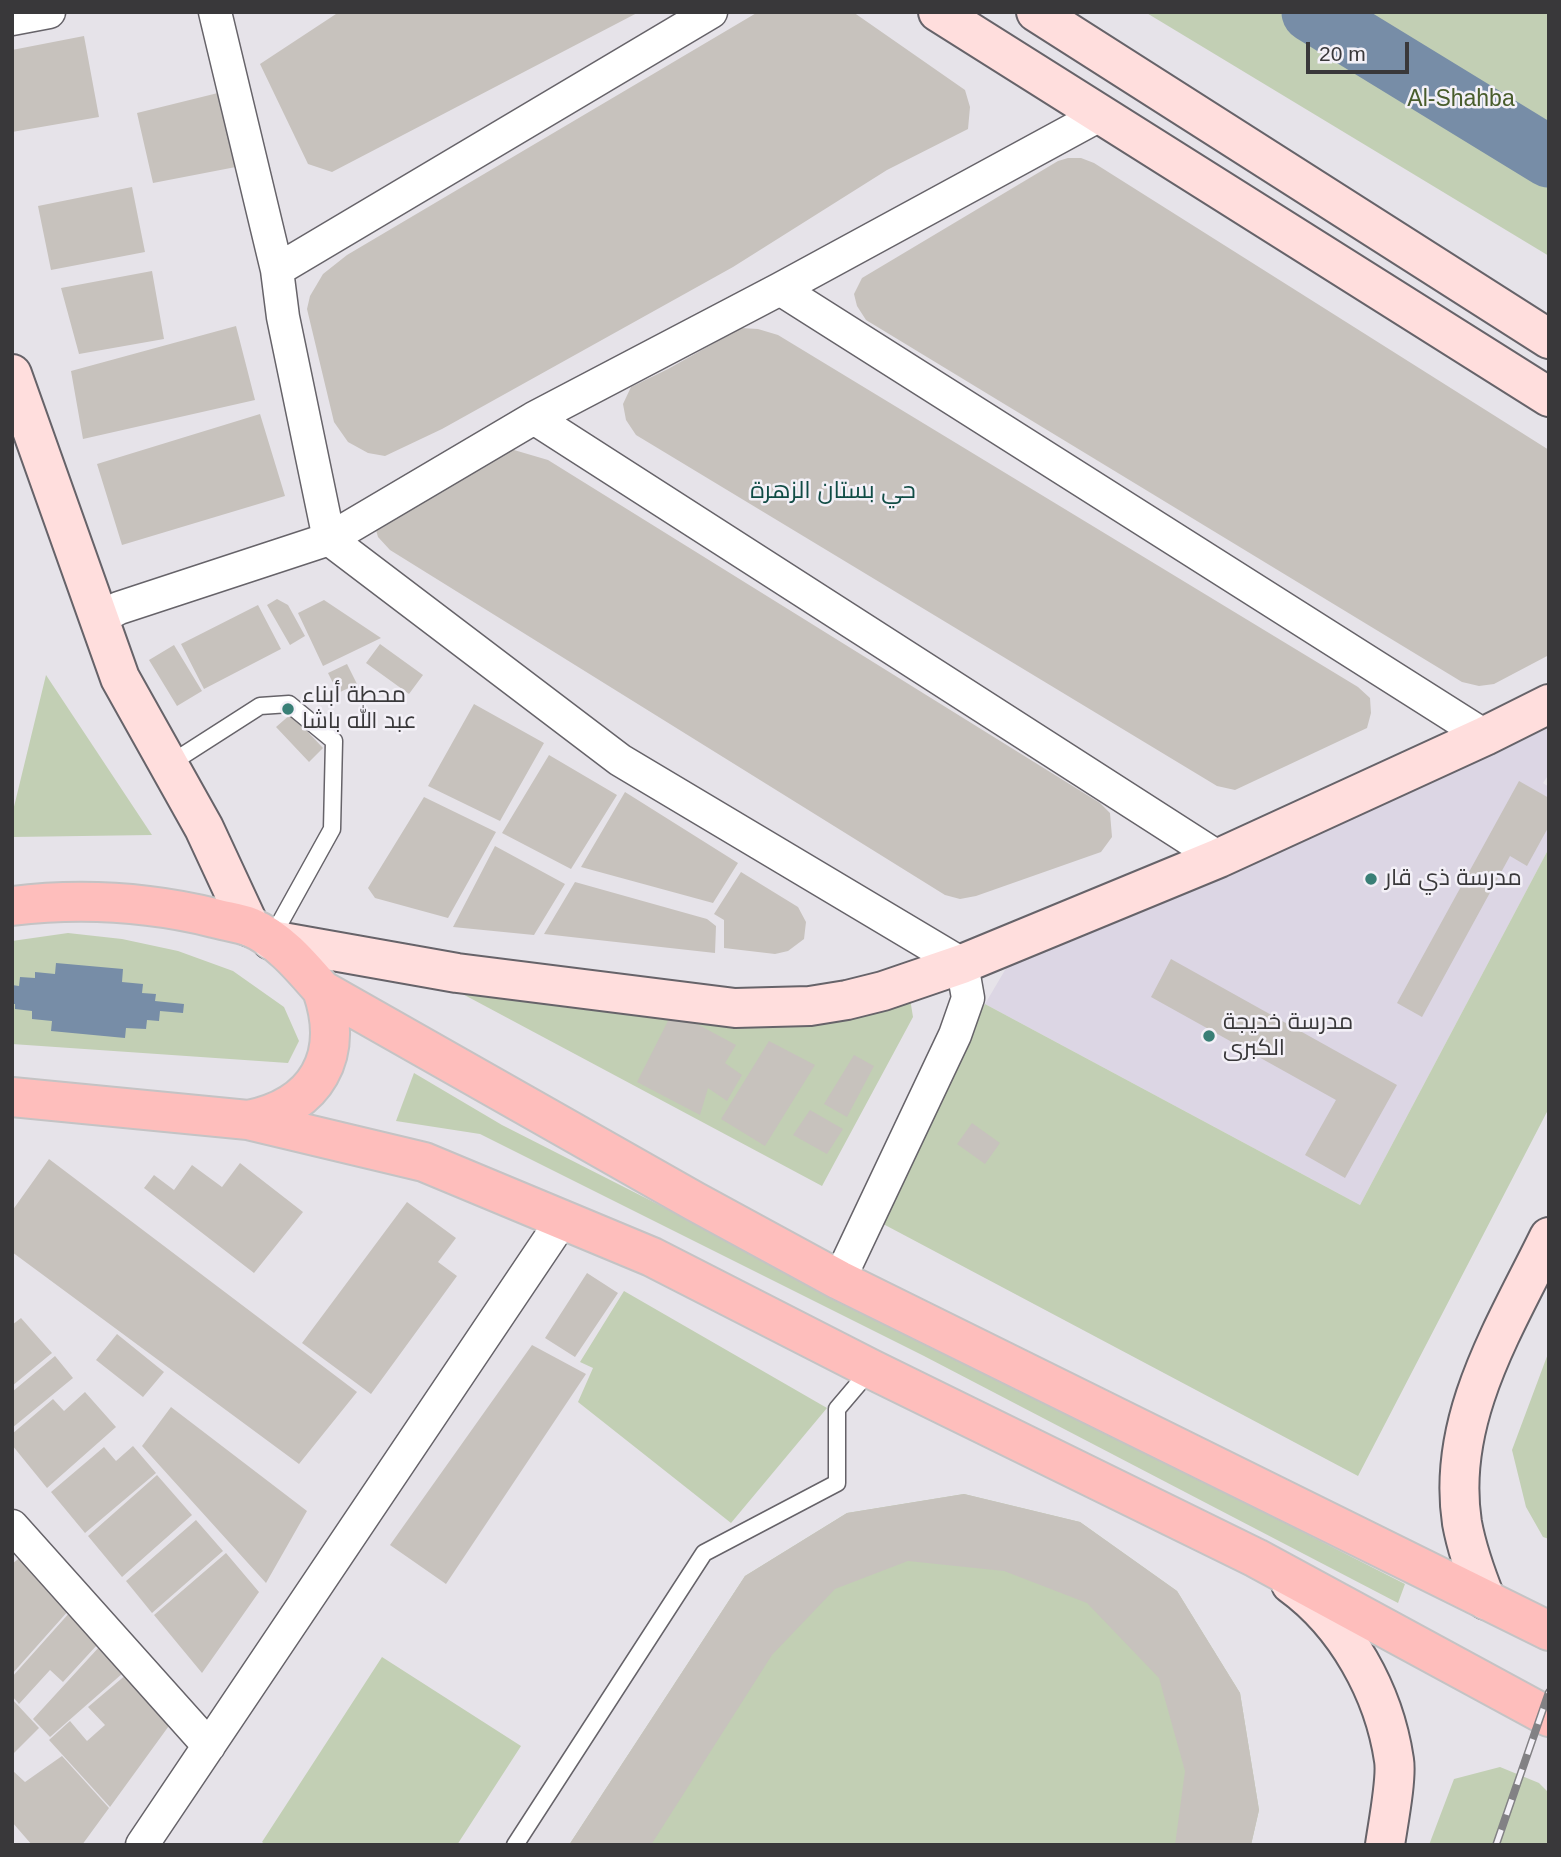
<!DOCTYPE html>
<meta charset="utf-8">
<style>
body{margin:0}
#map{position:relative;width:1561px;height:1857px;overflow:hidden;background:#e6e3e9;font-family:Arial,sans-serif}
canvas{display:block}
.frame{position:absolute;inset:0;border:14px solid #39383a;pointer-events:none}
.scale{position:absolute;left:1306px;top:42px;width:103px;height:32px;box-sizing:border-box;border:4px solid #39383a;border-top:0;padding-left:9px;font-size:21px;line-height:24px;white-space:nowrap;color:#39383a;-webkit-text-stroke:5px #f3f0f7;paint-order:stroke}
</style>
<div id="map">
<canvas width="1561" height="1857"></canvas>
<div class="frame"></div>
<div class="scale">20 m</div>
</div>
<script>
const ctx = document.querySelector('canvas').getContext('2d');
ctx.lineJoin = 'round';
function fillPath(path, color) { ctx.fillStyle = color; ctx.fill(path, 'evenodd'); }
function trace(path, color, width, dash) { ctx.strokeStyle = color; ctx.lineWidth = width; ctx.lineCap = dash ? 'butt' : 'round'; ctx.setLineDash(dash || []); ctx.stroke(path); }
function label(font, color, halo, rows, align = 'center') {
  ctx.font = font + ' Arial,Cairo,sans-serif'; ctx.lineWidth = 5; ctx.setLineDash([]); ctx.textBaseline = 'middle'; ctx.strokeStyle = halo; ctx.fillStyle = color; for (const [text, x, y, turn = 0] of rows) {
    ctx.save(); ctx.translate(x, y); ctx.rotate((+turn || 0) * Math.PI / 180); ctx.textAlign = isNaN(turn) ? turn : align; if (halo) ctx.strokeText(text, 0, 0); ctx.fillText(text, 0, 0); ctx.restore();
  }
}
fillPath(new Path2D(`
 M1549,719V774L1543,783L1549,787V848L1360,1205L985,1004L1008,965Z`), '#dcd6e4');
fillPath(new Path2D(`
 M1145,12H1549V256Z
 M46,675L152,835L12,837V815Z
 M1549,848V1108L1358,1476L870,1217L985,1004L1360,1205Z
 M68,933L122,939L178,951L233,971L284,1007L299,1041L288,1063L12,1044V941Z
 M907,980L913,1017L822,1186L442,983L635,1009Z
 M414,1073L502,1125L1405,1584L1398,1603L924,1356L480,1134L396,1121Z
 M624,1291L827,1408L731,1523L578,1402L593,1368L580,1362Z
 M1549,1351V1539L1543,1537L1526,1507L1512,1450Z
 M964,1494L1080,1522L1177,1591L1240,1693L1259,1810L1251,1845H569L745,1576L847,1513Z
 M382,1657L521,1746L457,1845H266L262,1842Z
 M1500,1767L1539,1783L1549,1793V1845H1429L1454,1779Z`), '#c2cfb4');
fillPath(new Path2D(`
 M56,963L123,969L122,982L143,984L142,993L156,994L155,1001L184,1004L183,1013L160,1011L159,1021L147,1020L146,1029L126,1028L125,1038L51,1031L52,1021L32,1019V1011L15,1009V1004H12V985L19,986L20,977L35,978V972L55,974Z`), '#778da7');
trace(new Path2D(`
 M1312,12L1549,157`), '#778da7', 61);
fillPath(new Path2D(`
 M339,12H639L332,172L308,164L260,64Z
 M758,12H853L965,90L970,107L968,129L887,170L733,267L442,429L385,456L368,453L348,442L334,422L307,309L310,296L323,274L347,255Z
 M84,36L99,117L12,132V50Z
 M226,91L241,166L153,183L137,113Z
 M1068,158H1081L1094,163L1549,450V655L1494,684L1479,686L1462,682L866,320L857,306L854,294L862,278L1058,161Z
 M132,187L145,252L51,270L38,206Z
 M152,271L164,339L79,354L61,288Z
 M236,326L255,400L83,439L71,371Z
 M741,328L758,329L778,335L1358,687L1370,698L1371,713L1367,728L1235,790L1217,786L636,435L626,420L623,404L631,387L668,369Z
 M260,414L285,496L122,545L97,464Z
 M493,450H514L548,460L1100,803L1110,813L1112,837L1101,852L976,896L960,899L945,895L390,550L378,537L376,530L384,511Z
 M277,599L288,605L305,636L290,645L267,605Z
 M324,600L381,638L323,666L298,613Z
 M258,605L281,649L204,689L181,644Z
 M380,644L423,675L409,694L366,663Z
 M174,645L202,691L177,706L149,660Z
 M347,664L357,684L338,693L328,673Z
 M474,704L544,743L500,821L428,786Z
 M291,714L323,748L309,762L276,727Z
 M549,755L617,795L571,869L502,833Z
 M1519,781L1549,798V826L1527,866L1510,856L1422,1017L1397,1003Z
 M625,792L738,863L713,903L581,867Z
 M424,797L496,832L448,918L375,898L368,888Z
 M495,846L565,884L534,935L453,927Z
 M741,872L798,907L806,922L804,939L788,951L775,954L724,948V920L714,914Z
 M575,882L707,919L716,926L715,953L544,934Z
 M1171,959L1397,1085L1345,1178L1305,1155L1336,1100L1151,997Z
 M673,1011L736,1045L725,1063L742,1075L727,1101L708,1088L700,1115L637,1082Z
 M769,1041L815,1065L765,1146L721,1119Z
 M854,1055L874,1066L847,1117L824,1104Z
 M810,1110L843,1129L827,1154L793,1135Z
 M972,1123L1000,1143L985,1164L957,1144Z
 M49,1159L357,1392L299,1464L12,1252V1211Z
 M240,1163L303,1212L254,1273L144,1188L154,1175L174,1190L192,1165L222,1187Z
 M407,1202L456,1238L438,1262L457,1276L371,1394L302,1343Z
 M587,1273L618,1293L575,1357L545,1338Z
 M21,1318L52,1353L12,1386V1325Z
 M117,1334L164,1372L143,1397L96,1360Z
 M532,1345L586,1374L446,1584L390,1545Z
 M55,1356L73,1378L12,1428V1392Z
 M85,1392L116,1427L47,1488L12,1445V1434L53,1399L64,1411Z
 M171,1407L307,1511L266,1583L142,1446Z
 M133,1446L156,1473L85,1533L51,1492L104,1447L116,1461Z
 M157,1475L192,1515L122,1577L88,1536Z
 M964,1494L1080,1522L1177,1591L1240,1693L1259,1810L1251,1845H1175L1185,1771L1159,1678L1087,1603L1004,1571L908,1561L835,1589L772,1655L651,1845H569L745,1576L847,1513Z
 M196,1520L223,1551L152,1613L126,1581Z
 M226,1553L259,1592L202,1673L154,1615Z
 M22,1556L69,1610L12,1674V1564Z
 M71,1611L97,1645L63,1682L50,1670L19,1704L12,1696V1677Z
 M100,1646L123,1673L50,1737L33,1719Z
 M127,1674L171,1723L110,1807L49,1740L70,1721L87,1741L105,1725L88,1707Z
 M12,1699L39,1728L12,1755Z
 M62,1756L109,1808L82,1845H32L12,1822V1770L25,1782Z`), '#c7c2bd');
const service = new Path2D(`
 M168,765L260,706L289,704L334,741L332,829L271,939
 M515,1845L704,1553L837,1483V1409L871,1369`);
const minor = new Path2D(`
 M215,12L277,270L283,317L329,539L620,760L962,964L968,998L955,1035L839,1280
 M12,19L49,12
 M277,270L711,12
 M780,289L1485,736
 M534,418L1219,858
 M98,619L119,608L329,539L534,418L780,289L1100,115
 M12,1526L209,1746
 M142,1845L563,1219`);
const secondary = new Path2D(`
 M938,12L1549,397
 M1036,12L1549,339
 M12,374L120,678L204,828L250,927
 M271,940L457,973L735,1008L810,1006L847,1000L883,991L962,964L1219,858L1485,736L1549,704
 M1291,1584C1346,1624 1384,1692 1394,1760C1397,1778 1388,1824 1385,1845
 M1486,1600C1476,1575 1467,1550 1462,1523C1446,1419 1505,1327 1549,1237`);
const primary = new Path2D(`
 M12,906C79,898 149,902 214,918C225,921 239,923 250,927C279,939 302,967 322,990L694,1201L839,1280L1549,1631
 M12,1097L248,1120L424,1162L652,1257L871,1369L1256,1558L1549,1717
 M248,1120C317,1106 345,1056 322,990`);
trace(service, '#666369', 19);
trace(minor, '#666369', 35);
trace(secondary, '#666369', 42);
trace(primary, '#c4c3c4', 42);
trace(service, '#fff', 16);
trace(minor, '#fff', 32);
trace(secondary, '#ffdedd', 38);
trace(primary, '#febebc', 38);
const rail = new Path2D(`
 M1496,1845L1549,1692`);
trace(rail, '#828184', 8);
trace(rail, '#f3f0f7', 5, [16]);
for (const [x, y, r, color] of [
 [288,709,7,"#397f76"],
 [1371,879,7,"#397f76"],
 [1209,1036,7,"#397f76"]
]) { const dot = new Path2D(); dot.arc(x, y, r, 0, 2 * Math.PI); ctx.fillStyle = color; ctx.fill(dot); trace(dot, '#f3f0f7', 2.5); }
label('23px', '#495d2c', '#f3f0f7', [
 ["Al-Shahba",1461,100]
]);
label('23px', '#39383a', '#f3f0f7', [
 ["محطة أبناء",302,696],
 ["عبد الله باشا",302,722],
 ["مدرسة ذي قار",1385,879],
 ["مدرسة خديجة",1223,1023],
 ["الكبرى",1223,1049]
], 'left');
label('24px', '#104c45', '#f3f0f7', [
 ["حي بستان الزهرة",833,491]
]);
</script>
